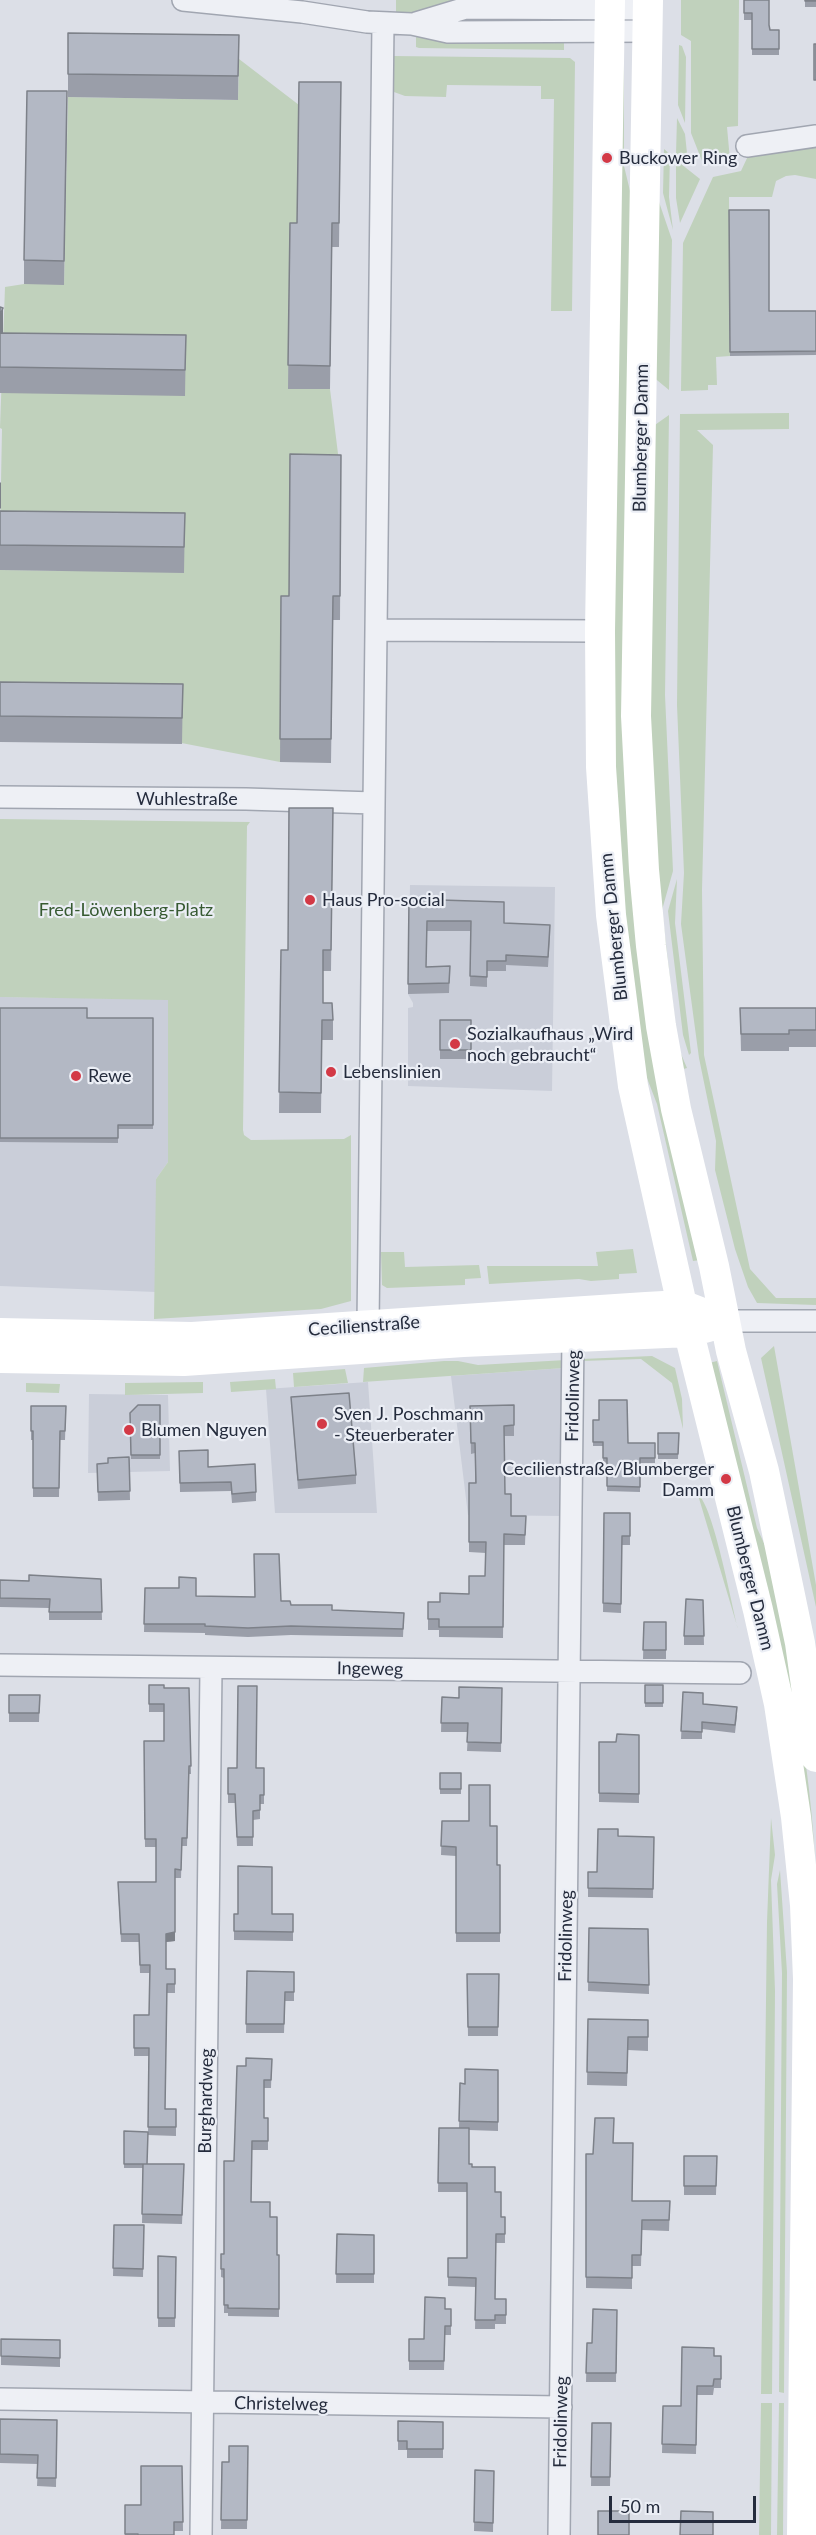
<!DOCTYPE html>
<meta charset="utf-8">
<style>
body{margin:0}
#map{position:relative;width:816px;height:2535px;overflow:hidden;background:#dcdfe7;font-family:Lato,sans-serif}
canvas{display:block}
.scale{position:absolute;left:609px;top:2496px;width:147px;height:27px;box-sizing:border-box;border:3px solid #252c3d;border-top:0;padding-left:8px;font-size:18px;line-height:21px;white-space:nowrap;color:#252c3d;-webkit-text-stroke:4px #ebeef5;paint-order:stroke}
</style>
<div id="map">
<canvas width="816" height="2535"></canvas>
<div class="scale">50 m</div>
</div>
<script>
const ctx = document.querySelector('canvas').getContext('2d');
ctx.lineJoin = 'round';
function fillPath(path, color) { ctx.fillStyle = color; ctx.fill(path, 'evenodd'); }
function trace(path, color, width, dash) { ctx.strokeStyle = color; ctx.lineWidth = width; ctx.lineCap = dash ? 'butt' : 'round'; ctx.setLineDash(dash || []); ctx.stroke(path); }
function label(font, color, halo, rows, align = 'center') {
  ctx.font = font + ' Lato,sans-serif'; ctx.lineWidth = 4.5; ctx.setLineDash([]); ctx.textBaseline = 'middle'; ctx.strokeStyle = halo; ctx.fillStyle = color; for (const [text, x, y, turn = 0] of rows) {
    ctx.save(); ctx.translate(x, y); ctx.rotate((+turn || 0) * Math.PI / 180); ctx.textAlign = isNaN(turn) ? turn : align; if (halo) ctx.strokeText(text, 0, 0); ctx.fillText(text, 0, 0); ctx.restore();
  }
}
fillPath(new Path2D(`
 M410,885L555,887L552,1091L408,1086V1008L413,1007V1003L408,994Z
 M0,997L168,999V1162L156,1179V1292L0,1286Z
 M564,1368L563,1516L468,1515L451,1376Z
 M368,1382L377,1513H275L266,1389Z
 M89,1394L168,1395L170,1471L88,1473Z`), '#caced9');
fillPath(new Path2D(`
 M396,0H452L417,14L396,12Z
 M681,0H739L738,126L727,127L730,160L702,161L691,133V41L681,35Z
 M564,15V23L464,22L463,18Z
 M416,33L564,41V50L419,48L416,47Z
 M679,45L682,46L686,57L685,123L678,105Z
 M393,56L570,58L575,62L572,311H551L554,99H541V86L447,85L446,97L405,96L394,92Z
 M239,59L299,105L297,247L289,389H330L341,478L289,620L280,762L0,708V570L184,572V539L0,536L2,429L0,428L5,287L24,284H64L68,97L238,100Z
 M619,63H624V166L631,195L625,618L701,1260L693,1261L657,1104L645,1073L631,997L611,701Z
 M677,118L685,134L688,163L676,154Z
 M816,143V179L795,175L786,176L776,181L772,197H729L730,356L716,357L717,385H708V390L681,391L683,243L713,177L741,171L748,156Z
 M664,149L670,154L669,197L673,230L663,193Z
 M676,160L700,179L680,223L676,198Z
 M658,199L672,240L669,390L652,376Z
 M789,413V429L697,430L713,445L702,890L704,1055L750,1269L776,1298H816V1305L757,1303L748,1287L735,1249L715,1170L716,1141L699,1058L681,924L684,873L677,705L680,414Z
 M669,415L665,695L673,871L662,910L678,1047L687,1068L680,1070L665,977L649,726L652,427Z
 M0,819L250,822L247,826L243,1130L244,1135L251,1140L344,1139L351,1135V1301L321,1309L154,1319L156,1179L168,1162V1000L0,997Z
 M677,879L675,923L691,1053L689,1055L683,1035L668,911Z
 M633,1249L637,1273L619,1274V1279L591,1281L579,1279L489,1284L487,1266H598L596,1252Z
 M381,1252H404L405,1267L479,1265L481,1278L465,1279V1285L387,1288L382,1285Z
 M774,1346L816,1585V1607L761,1358Z
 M652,1356L675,1368L682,1399L683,1429L672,1383L641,1359L582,1361V1359Z
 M566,1360L564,1368L363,1382L364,1368L444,1361H458L478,1365Z
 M717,1361L757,1528L769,1554C790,1669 816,1784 816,1901L709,1363Z
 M345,1369L348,1383L294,1387L293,1373Z
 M275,1379L276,1389L231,1392L230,1382Z
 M203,1382V1393L125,1395V1383Z
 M26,1383L60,1384L59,1393L26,1392Z
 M698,1495C713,1504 732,1607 738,1629Z
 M771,1818L775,1855L771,1880L775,1991L772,2394H761L767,1922Z
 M780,1870L787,1972L784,2393L779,2392L782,1973L777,1884Z
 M761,2403H772L771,2535H759Z
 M779,2403H784L783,2535H777Z`), '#c0d1bc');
const street = new Path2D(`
 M183,0L302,12L367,22L412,24L448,32L648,31
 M416,23L466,8L648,9
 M747,146L816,136
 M376,630L600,631
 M0,797L246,799L374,803
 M725,1321H816
 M368,1325L383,23
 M0,1665L740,1673
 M0,2399L561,2407
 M201,2535L211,1668
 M559,2535L573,1337`);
trace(street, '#a1a6b1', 24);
trace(street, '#eef0f5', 21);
trace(new Path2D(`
 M610,0L600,631L601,767L611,915L633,1086L682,1305L758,1610L779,1704L796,1817L805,1905L808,1979L802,2535
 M648,0L636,716L644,870L651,946L661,1026L676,1109L714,1266L731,1351L764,1471L780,1547L800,1643L816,1757
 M0,1333L192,1337L646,1307L682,1305L700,1312
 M0,1358L184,1361L463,1342L689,1332L708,1327`), '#fff', 30);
fillPath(new Path2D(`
 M744,0L769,26L770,30H779V55H752V20H744Z
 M805,0H816V7H805Z
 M68,33L239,35L238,100L68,97Z
 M341,82L339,247H332L330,389H288L290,223H297Z
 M67,115L64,285L24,284V260Z
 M729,210L769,311H816V355L730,356Z
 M0,307L3,333L186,335L185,396L0,393Z
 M341,455L340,620H333L331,763L280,762L281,596H289Z
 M0,511L185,513L184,573L0,570Z
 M0,682L183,684L182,744L0,742Z
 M333,808L331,971H323V1003L333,1020V1040H322L321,1113H279L281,950H288Z
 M409,899L550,935L548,967L506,965V971H487V987L470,986L471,931H427L426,967L450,966L449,993L408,994Z
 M0,1008L87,1018H153V1129H118V1143L0,1142Z
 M740,1008H816V1047H789V1051H741Z
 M440,1020H471V1059H440Z
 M291,1397L356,1475V1484L298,1489Z
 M160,1405V1459H131L130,1413Z
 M514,1405V1436H504L505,1494L511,1516H526L525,1545H504L503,1638L439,1637V1630H428V1602H440L469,1594L485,1576L486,1553L469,1552V1483H475V1453L471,1454L470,1406Z
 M31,1406H66L65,1440H60L59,1497H33V1440H31Z
 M593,1420L628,1443H655V1463H640V1492L607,1491V1463L603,1462V1446H593Z
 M658,1433H679L678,1459H658Z
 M179,1451L256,1492V1501L232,1503L231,1491L180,1492Z
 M129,1457L130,1500L98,1501L97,1464L108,1463Z
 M604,1513H630V1545H622L621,1613L603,1612Z
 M101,1579L102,1620H49V1608L0,1607V1580L29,1581Z
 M145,1588L196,1596L281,1601L291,1605L332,1610L404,1613L403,1637L291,1635L248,1637L205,1635V1633L144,1632Z
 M703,1600L704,1645H684V1636Z
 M644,1622H666V1659H643Z
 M149,1685L164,1688H189L191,1774H189L187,1846H182L181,1878H175V1941L166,1942V1969L175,1978V1993H167L165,2109H176V2136L148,2135L149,2056H134V2015H149L150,1973H140L139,1942H121L118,1890V1882H156V1847H145L144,1741H164V1712H149Z
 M645,1685H663V1707H645Z
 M502,1688L501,1752L467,1751L468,1732H441L442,1697L459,1698Z
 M683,1692L703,1704L737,1715L735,1733L702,1729V1739H681Z
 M9,1695H40L39,1722H9Z
 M639,1735V1803L599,1802V1742H616Z
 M256,1768H264V1804H260V1819L253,1820V1846H237L235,1803H228V1794Z
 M440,1773H461V1794H440Z
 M442,1821L490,1826L497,1865H500V1942H456V1856L441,1855Z
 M654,1837L653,1898L588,1897V1872H597Z
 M234,1914H293V1941L234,1940Z
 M589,1928L648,1929L649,1994L588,1991Z
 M247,1971L294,1972V2001H285L284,2033H246Z
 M467,1974H499L498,2036H468Z
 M588,2019L648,2020V2051L628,2050L627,2086L587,2085Z
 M272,2059L271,2088H264V2118H268V2150H252L251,2202L270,2217L277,2255H279V2317L228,2316V2313H224V2278L221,2277V2254H224L246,2066Z
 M498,2070V2131L469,2130V2164L495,2192L501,2217H505V2243H496L495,2299H506V2324H495V2329H475L476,2287L448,2286V2258H467V2192H438L439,2128H459L460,2083L465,2084Z
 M124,2131L147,2164L184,2173L182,2224L142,2223L143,2168H124Z
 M614,2143L632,2201H670L669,2231L642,2230L641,2266H632V2289L586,2288V2154H593Z
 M684,2156H717L716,2195H684Z
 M114,2225H144L143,2277L113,2276Z
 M337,2234L374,2235V2283H336Z
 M158,2256L176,2257L175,2327H158Z
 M445,2309H451V2335H445L444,2370H409V2339H424Z
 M617,2310L616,2382H586L587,2343H592Z
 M1,2339L60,2340V2367L1,2365Z
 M714,2356H721V2388H714L713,2395H697L696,2454L662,2453L663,2406H681Z
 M0,2419L57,2420L56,2487L37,2486L38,2464L0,2463Z
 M398,2421L443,2422V2458H407V2450H398Z
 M592,2423H611L610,2486H591Z
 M248,2446L247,2529H221L222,2462H229Z
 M182,2466L183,2531H174V2535H125V2505H141Z
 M475,2470L494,2471L493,2532L474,2531Z`), '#9a9ea9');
fillPath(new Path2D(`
 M3,308V334L0,341V315Z
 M1,482V508L0,509V483Z
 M175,1932V1941L166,1942V1934Z`), '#7d8189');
const building = new Path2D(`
 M744,0H769V25L770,30H779V49H752V13H744Z
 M805,0H816V1H805Z
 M68,33L239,35L238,76L68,74Z
 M814,44H816V80H814Z
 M299,82H341L339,223H332L330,366L288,365L290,223H297Z
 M27,91H67L64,261L24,260Z
 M729,210H769V311H816V351L730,352Z
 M0,307L3,308L0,315Z
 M0,333L186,335L185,370L0,367Z
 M290,454L341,455L340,596H333L331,739H280L281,596H289Z
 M0,511L185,513L184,547L0,545Z
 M0,682L183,684L182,718L0,716Z
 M289,808H333L331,950H323V1003H332L333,1020H322L321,1093L279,1092L281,950H288Z
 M409,899L504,902V923L550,925L548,957L506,955V961H487V977L470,976L471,921H427L426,967L450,966L449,983L408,984Z
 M0,1008H87V1018H153V1125H118V1138H0Z
 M740,1008H816V1030H789V1034H741Z
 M440,1020H471V1050H440Z
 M349,1393L356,1475L298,1480L291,1397Z
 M599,1400H627L628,1443H655V1458H640V1487L607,1486V1458H603V1442H593V1420H599Z
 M138,1405H160V1455H131L130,1413Z
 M514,1405V1425L504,1426L505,1494H511V1516H526L525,1535L504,1534L503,1627H439V1619H428V1602H440V1593L469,1594V1576H485L486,1542H469V1483H476L475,1443H471L470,1406Z
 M31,1406H66L65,1431H60L59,1488H33V1431H31Z
 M658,1433H679L678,1454H658Z
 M208,1450V1467L255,1464L256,1492L232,1494L231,1482L180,1483L179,1451Z
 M129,1457L130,1491L98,1492L97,1464L108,1463V1458Z
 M604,1513H630V1536H622L621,1604L603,1603Z
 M254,1554H279L281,1601H290L291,1605H332V1610L404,1613L403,1629L291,1626L248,1628L205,1626V1624H144L145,1588H179V1577L196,1578V1596L255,1597Z
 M29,1575L101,1579L102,1612H49L50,1599L0,1598V1580L29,1581Z
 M686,1599L703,1600L704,1636H684Z
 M644,1622H666V1650H643Z
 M149,1685H164V1688H189L191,1766H189L187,1838H182L181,1870L175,1869V1932L166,1934V1969H175V1984H167L165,2109H176V2127H148L149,2048H134V2015H149L150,1965H140L139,1934H121L118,1882H156V1839H145L144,1741H164V1704H149Z
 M645,1685H663V1703H645Z
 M238,1686H257L256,1768H264V1795H260V1810L253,1811V1837H237L235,1794H228V1768H237Z
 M459,1687L502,1688L501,1743L467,1742L468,1723H441L442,1697L459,1698Z
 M683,1692L703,1693V1704L737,1707L735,1725L702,1722V1732L681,1731Z
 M9,1695H40L39,1713H9Z
 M617,1734L639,1735V1794L599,1793V1742H616Z
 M440,1773H461V1789H440Z
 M469,1785H490V1826H497V1865H500V1933H456V1847L441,1846L442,1821H469Z
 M598,1829H618V1836L654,1837L653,1889L588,1888V1872H597Z
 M238,1866L272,1867V1914H293V1932L234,1931V1914H238Z
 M589,1928L648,1929L649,1985L588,1982Z
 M247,1971L294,1972V1992H285L284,2024H246Z
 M467,1974H499L498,2027H468Z
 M588,2019L648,2020V2037H628L627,2073L587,2072Z
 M246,2058L272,2059L271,2080H264V2118H268V2141H252L251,2202H270V2217H277V2255H279V2309L228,2308V2305H224V2269H221V2254H224V2161H234L237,2066H246Z
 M465,2069L498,2070V2122L459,2121L460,2083L465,2084Z
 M595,2118H614L613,2143H633L632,2201H670L669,2220H642L641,2255H632V2278L586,2277V2154H593Z
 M439,2128H469V2164H472V2167H495V2192H501V2217H505V2234H496L495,2299H506V2315H495V2320H475L476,2278L448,2277V2258H467V2183H438Z
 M124,2131L148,2132L147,2164H124Z
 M684,2156H717L716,2186H684Z
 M143,2164H184L182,2215L142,2214Z
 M114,2225H144L143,2269L113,2268Z
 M337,2234L374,2235V2274H336Z
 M158,2256L176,2257L175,2318H158Z
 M425,2297L445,2298V2309H451V2326H445L444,2361H409V2339H424Z
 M593,2309L617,2310L616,2373H586L587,2343H592Z
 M1,2339L60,2340V2358L1,2356Z
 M682,2347L714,2348V2356H721V2379H714L713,2386H697L696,2445L662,2444L663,2406H681Z
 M0,2419L57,2420L56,2478H37L38,2455L0,2454Z
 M398,2421L443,2422V2449H407V2441H398Z
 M592,2423H611L610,2477H591Z
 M229,2446H248L247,2520H221L222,2462H229Z
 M141,2466H182L183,2522H174V2535H138V2534H125V2505H141Z
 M475,2470L494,2471L493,2523L474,2522Z
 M598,2511H629V2535H598Z
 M681,2511L713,2512V2535H680Z`);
fillPath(building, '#b3b8c4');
trace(building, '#7d8189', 1.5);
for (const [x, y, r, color] of [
 [607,158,6,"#d33946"],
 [310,900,6,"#d33946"],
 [455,1044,6,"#d33946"],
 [331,1072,6,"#d33946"],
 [76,1076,6,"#d33946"],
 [322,1424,6,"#d33946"],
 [129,1430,6,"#d33946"],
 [726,1479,6,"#d33946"]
]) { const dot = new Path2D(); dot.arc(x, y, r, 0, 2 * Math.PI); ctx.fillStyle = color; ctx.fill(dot); trace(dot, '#ebeef5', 2); }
label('18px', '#252c3d', '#ebeef5', [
 ["Buckower Ring",619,158],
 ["Haus Pro-social",322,900],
 ["Sozialkaufhaus „Wird",467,1034],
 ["noch gebraucht“",467,1055],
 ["Lebenslinien",343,1072],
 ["Rewe",88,1076],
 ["Sven J. Poschmann",334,1414],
 ["- Steuerberater",334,1435],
 ["Blumen Nguyen",141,1430],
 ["Cecilienstraße/Blumberger",714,1469,"right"],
 ["Damm",714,1490,"right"]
], 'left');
label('18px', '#252c3d', '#ebeef5', [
 ["Blumberger Damm",641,438,-89],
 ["Wuhlestraße",187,799],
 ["Blumberger Damm",614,927,-96],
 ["Cecilienstraße",364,1326,-4],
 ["Fridolinweg",573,1396,-89],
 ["Blumberger Damm",750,1578,76],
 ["Ingeweg",370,1669,1],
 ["Fridolinweg",566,1936,-89],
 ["Burghardweg",206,2101,-89],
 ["Christelweg",281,2404,1],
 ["Fridolinweg",561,2422,-89]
]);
label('18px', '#375a32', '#ebeef5', [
 ["Fred-Löwenberg-Platz",126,910]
]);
</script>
